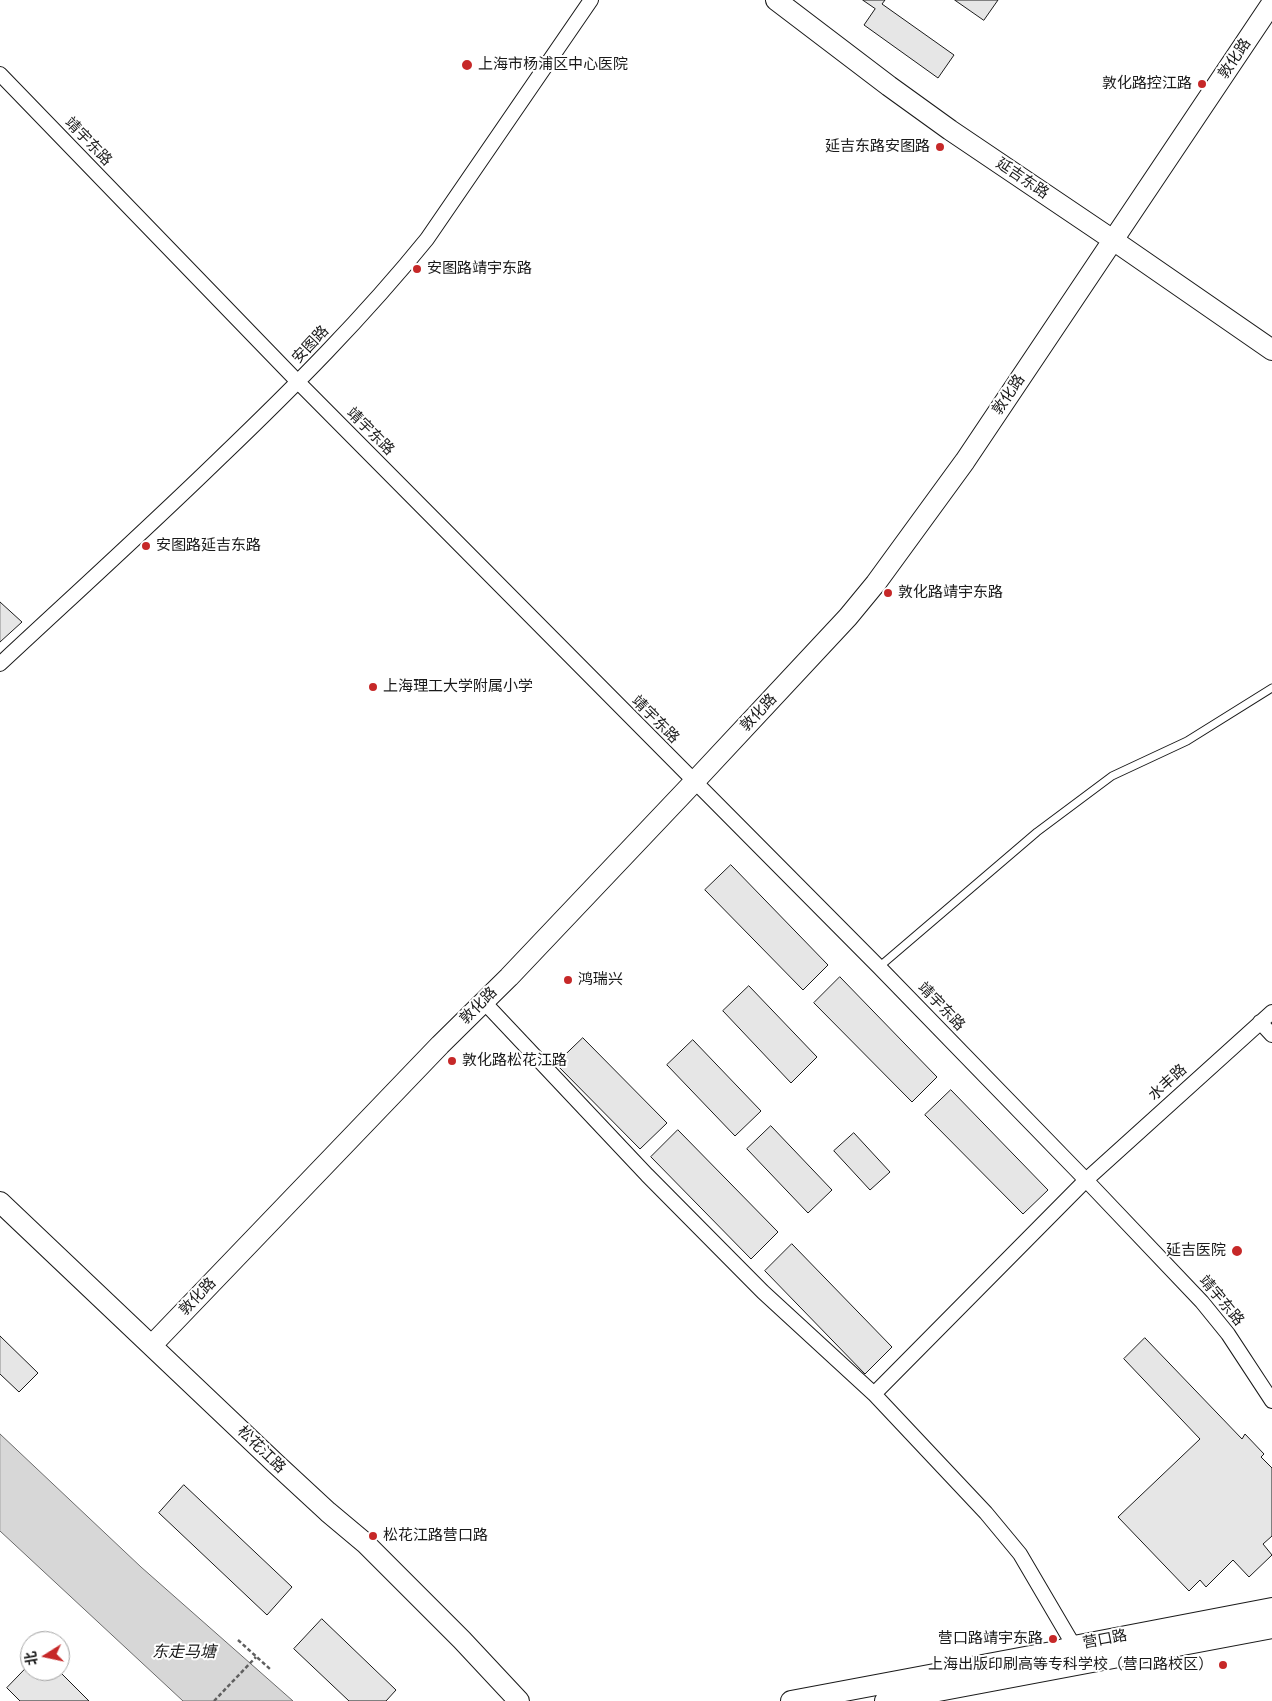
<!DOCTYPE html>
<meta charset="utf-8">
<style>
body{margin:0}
#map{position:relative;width:1272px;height:1701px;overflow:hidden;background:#fff;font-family:"DejaVu Sans","Noto Sans SC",sans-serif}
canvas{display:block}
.north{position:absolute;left:20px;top:1631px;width:50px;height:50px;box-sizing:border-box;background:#fff;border:1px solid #a3a3a3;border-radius:50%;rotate:260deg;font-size:14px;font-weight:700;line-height:20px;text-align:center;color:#1a1a1a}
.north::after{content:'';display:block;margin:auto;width:18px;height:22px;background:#c62828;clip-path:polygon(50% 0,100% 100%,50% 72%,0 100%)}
</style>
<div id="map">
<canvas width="1272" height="1701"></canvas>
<div class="north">北</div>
</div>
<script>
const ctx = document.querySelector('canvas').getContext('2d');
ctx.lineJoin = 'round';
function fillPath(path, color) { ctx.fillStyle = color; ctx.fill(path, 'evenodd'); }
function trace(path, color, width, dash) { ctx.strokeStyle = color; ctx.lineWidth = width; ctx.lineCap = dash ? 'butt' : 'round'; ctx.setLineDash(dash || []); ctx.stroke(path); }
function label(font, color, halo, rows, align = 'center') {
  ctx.font = font + ' "DejaVu Sans","Noto Sans SC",sans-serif'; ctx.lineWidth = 4; ctx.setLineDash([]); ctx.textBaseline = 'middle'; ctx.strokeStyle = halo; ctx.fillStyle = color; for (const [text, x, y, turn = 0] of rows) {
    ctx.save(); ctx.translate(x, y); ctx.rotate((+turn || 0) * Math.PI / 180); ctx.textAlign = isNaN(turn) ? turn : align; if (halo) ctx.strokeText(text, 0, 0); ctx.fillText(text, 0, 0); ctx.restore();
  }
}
const water = new Path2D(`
 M0,1434L141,1567L293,1701H183L0,1531Z`);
fillPath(water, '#d7d7d7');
trace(water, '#6a6a6a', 1);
const building = new Path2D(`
 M863,0H885L882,4L954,55L938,78L864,25L875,9Z
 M955,0H998L984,20Z
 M0,602L22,622L0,642Z
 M731,865L828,965L803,990L705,890Z
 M840,977L937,1077L912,1102L814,1003Z
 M749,986L817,1057L791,1083L723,1011Z
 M583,1038L667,1123L640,1149L556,1064Z
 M693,1040L761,1111L735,1136L667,1065Z
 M951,1090L1048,1190L1023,1214L925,1115Z
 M771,1126L832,1190L808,1213L747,1149Z
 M678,1130L778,1232L751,1259L651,1157Z
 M854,1133L890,1172L870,1190L834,1151Z
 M792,1244L892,1347L865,1374L765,1271Z
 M0,1336L38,1373L19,1392L0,1374Z
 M1145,1338L1242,1439L1245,1434L1264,1454L1261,1457L1272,1468V1536L1263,1544L1272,1555L1249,1577L1233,1560L1206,1587L1200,1580L1189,1591L1118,1517L1200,1439L1124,1359Z
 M184,1485L292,1587L267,1615L159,1513Z
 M322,1619L396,1690L386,1701H349L294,1649Z
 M30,1664V1671H59L89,1701H20L7,1688Z`);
fillPath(building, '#e6e6e6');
trace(building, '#1a1a1a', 1);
const lane = new Path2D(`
 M879,967L1037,832L1112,776L1187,741L1272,688`);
const street = new Path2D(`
 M0,74L299,383L879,967L1086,1180L1202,1302L1228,1334L1272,1401
 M0,664C73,596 147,529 219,459C292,389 363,318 427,239L591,0
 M483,1001L647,1175L763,1292L874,1394L986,1513L1020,1554L1074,1646
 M1260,1022L1272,1035
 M874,1394L1086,1180L1272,1012`);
const secondary = new Path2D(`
 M776,0L889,86L950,130L1113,240L1272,350
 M0,1202L275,1463L328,1512L365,1543L462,1640L519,1701
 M152,1345L440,1045L509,977L694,782L848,617L876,583L965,461L1272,3
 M791,1701L1057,1651L1074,1646L1272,1608
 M885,1701L1272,1628`);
trace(lane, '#1a1a1a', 9);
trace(street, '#1a1a1a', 16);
trace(secondary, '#1a1a1a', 22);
trace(new Path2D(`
 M238,1640L270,1669
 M214,1701L256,1657`), '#5f5f5f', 2.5, [4, 2.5]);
trace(lane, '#fff', 7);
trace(street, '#fff', 14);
trace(secondary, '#fff', 20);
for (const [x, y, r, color] of [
 [467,65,6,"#c62828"],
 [1202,84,5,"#c62828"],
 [940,147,5,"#c62828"],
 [417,269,5,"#c62828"],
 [146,546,5,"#c62828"],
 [888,593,5,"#c62828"],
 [373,687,5,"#c62828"],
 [568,980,5,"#c62828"],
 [452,1061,5,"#c62828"],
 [1237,1251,6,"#c62828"],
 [373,1536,5,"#c62828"],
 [1053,1639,5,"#c62828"],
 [1223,1665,5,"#c62828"]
]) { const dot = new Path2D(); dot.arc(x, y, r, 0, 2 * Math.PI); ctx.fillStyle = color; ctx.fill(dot); trace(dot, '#fff', 2); }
label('15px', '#1a1a1a', '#fff', [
 ["敦化路",1235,59,-56],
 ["靖宇东路",88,142,46],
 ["延吉东路",1022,179,34],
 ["安图路",311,345,-47],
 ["敦化路",1009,395,-56],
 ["靖宇东路",370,432,45],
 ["敦化路",759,713,-47],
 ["靖宇东路",655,720,45],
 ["敦化路",479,1006,-45],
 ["靖宇东路",941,1007,46],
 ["水丰路",1168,1083,-42],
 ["敦化路",198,1297,-46],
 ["靖宇东路",1221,1301,50],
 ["松花江路",261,1450,44],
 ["营口路",1105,1640,-11]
]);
label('15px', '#1a1a1a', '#fff', [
 ["上海市杨浦区中心医院",478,65],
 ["敦化路控江路",1192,84,"right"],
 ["延吉东路安图路",930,147,"right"],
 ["安图路靖宇东路",427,269],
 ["安图路延吉东路",156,546],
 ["敦化路靖宇东路",898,593],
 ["上海理工大学附属小学",383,687],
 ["鸿瑞兴",578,980],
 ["敦化路松花江路",462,1061],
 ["延吉医院",1226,1251,"right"],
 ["松花江路营口路",383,1536],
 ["营口路靖宇东路",1043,1639,"right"],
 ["上海出版印刷高等专科学校（营口路校区）",1213,1665,"right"]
], 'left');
label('italic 16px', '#1a1a1a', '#fff', [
 ["东走马塘",184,1653]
]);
</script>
